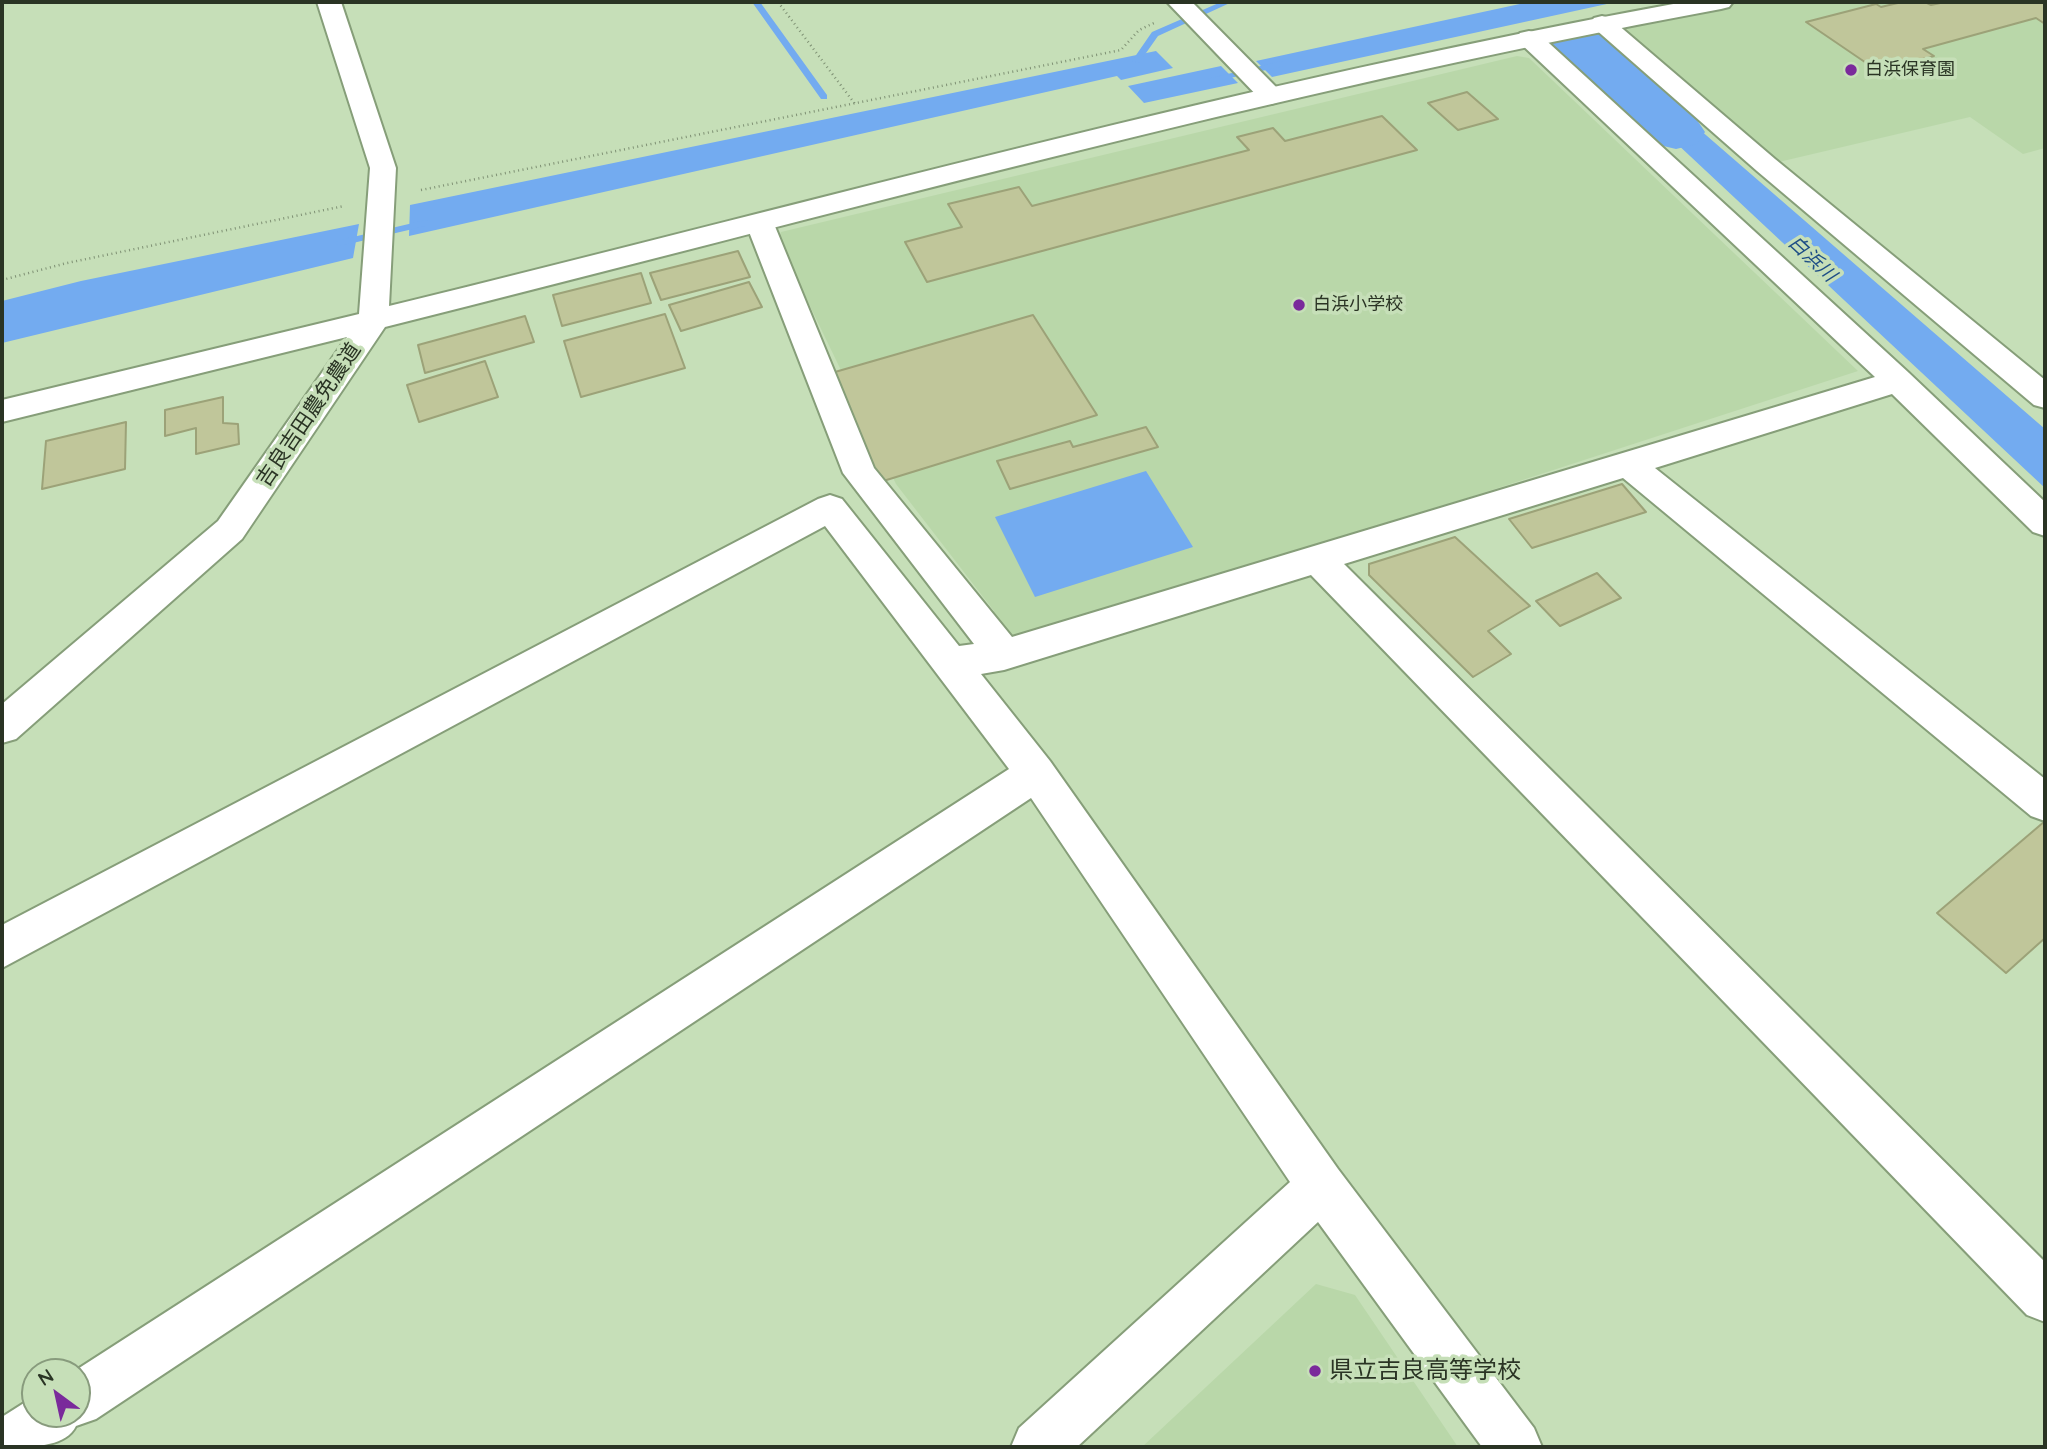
<!DOCTYPE html>
<meta charset="utf-8">
<style>
body{margin:0}
#map{position:relative;width:2047px;height:1449px;overflow:hidden;background:#c6dfb8;font-family:Quicksand,sans-serif}
canvas{display:block}
.frame{position:absolute;inset:0;border:4px solid #2a3424;pointer-events:none}
.north{position:absolute;left:21px;top:1358px;width:70px;height:70px;box-sizing:border-box;background:#c6dfb8;border:2px solid #889b7d;border-radius:50%;rotate:327deg;font-size:19px;font-weight:700;line-height:28px;text-align:center;color:#2a3424}
.north::after{content:'';display:block;margin:auto;width:24px;height:32px;background:#7a2a9b;clip-path:polygon(50% 0,100% 100%,50% 72%,0 100%)}
</style>
<div id="map">
<canvas width="2047" height="1449"></canvas>
<div class="frame"></div>
<div class="north">N</div>
</div>
<script>
const ctx = document.querySelector('canvas').getContext('2d');
ctx.lineJoin = 'round';
function fillPath(path, color) { ctx.fillStyle = color; ctx.fill(path, 'evenodd'); }
function trace(path, color, width, dash) { ctx.strokeStyle = color; ctx.lineWidth = width; ctx.lineCap = dash ? 'butt' : 'round'; ctx.setLineDash(dash || []); ctx.stroke(path); }
function label(font, color, halo, rows, align = 'center') {
  ctx.font = font + ' Quicksand,"Noto Sans JP",sans-serif'; ctx.lineWidth = 7; ctx.setLineDash([]); ctx.textBaseline = 'middle'; ctx.strokeStyle = halo; ctx.fillStyle = color; for (const [text, x, y, turn = 0] of rows) {
    ctx.save(); ctx.translate(x, y); ctx.rotate((+turn || 0) * Math.PI / 180); ctx.textAlign = isNaN(turn) ? turn : align; if (halo) ctx.strokeText(text, 0, 0); ctx.fillText(text, 0, 0); ctx.restore();
  }
}
fillPath(new Path2D(`
 M1721,2H2045V148L2023,154L1970,117L1766,165L1602,23Z
 M1517,56L1529,58L1858,371L1024,642L1010,638L991,613L994,611L896,484L778,240L781,232Z
 M1316,1284L1355,1295L1458,1447H1142Z`), '#b9d7a9');
fillPath(new Path2D(`
 M1529,2H1616L1272,77L1256,61Z
 M1156,51L1173,68L1121,80L1117,76L409,236L410,205Z
 M1609,51L2045,429V488L1582,55Z
 M1221,66L1238,83L1144,103L1128,86Z
 M359,224L353,258L2,343V301L81,281Z
 M1146,471L1193,547L1035,597L995,517Z`), '#73abf0');
fillPath(new Path2D(`
 M752,2H760L827,95V99H821Z
 M1221,2H1232L1158,36L1139,63L1132,61L1152,32Z
 M1281,61L1284,62V66L1212,82L1207,79Z
 M426,220L430,221V225L340,246L335,243L340,240Z`), '#73abf0');
fillPath(new Path2D(`
 M1579,28L1598,33L1697,120L1705,132L1697,144L1676,149L1655,144L1560,55L1552,44L1560,33Z`), '#73abf0');
const building = new Path2D(`
 M1902,2H1925L1931,5L1945,2H2045V24L2036,18L1923,49L1934,56L1878,71L1806,22L1876,4L1881,7Z
 M1467,92L1498,119L1458,130L1428,103Z
 M1382,116L1417,150L927,282L905,242L962,227L948,204L1019,187L1032,206L1249,150L1237,137L1273,128L1285,141Z
 M738,251L750,277L661,300L650,273Z
 M641,273L651,303L562,326L553,295Z
 M749,282L762,307L681,331L669,305Z
 M665,314L685,368L581,397L564,341Z
 M1033,315L1097,415L880,482L828,374Z
 M525,316L534,342L425,373L418,345Z
 M485,361L498,397L419,422L407,385Z
 M223,397V423L238,424L239,444L196,454V428L165,436V410Z
 M126,422L125,469L42,489L46,441Z
 M1146,427L1158,447L1010,489L997,461L1070,441L1073,447Z
 M1622,484L1646,512L1532,548L1509,519Z
 M1455,537L1530,606L1488,631L1511,654L1473,677L1369,575V564Z
 M1597,573L1621,598L1560,626L1536,601Z
 M2045,821V938L2006,973L1937,913Z`);
fillPath(building, '#c0c69a');
trace(building, '#9ca278', 2);
const minor = new Path2D(`
 M1167,2H1192L1280,91L1284,96L1280,101L1271,104L1262,101Z
 M1602,16L1610,18L1775,159L2045,380V408L2034,405L1757,171L1594,28L1590,23L1594,18Z
 M1529,31L1538,33L1909,373L2045,502V536L2033,532L1892,394L1655,468L2045,779V821L2031,816L1623,478L1344,564L2045,1262V1322L2027,1315L1311,575L1004,670L981,674L1050,761L1338,1169L1534,1428L1542,1447H1482L1318,1222L1077,1447H1011L1019,1428L1290,1182L1031,798L96,1419L76,1426C65,1449 26,1447 2,1447V1417L35,1396V1414H77V1372H73L1009,769L825,526L2,968V925L818,499L830,495L842,499L959,646L974,644L843,473L746,224L750,218L760,215L770,218L774,224L874,468L1012,637L1875,377L1520,43L1517,38L1520,33Z`);
const tertiary = new Path2D(`
 M317,2H341L396,168L389,306C819,201 1248,81 1684,2H1733L1729,7L1721,9C1270,92 829,216 385,327L242,539L16,739L2,743V704L218,521L347,337L2,422V400L359,314L370,168Z`);
trace(minor, '#869e79', 4);
trace(tertiary, '#869e79', 4);
trace(new Path2D(`
 M778,2L855,104
 M421,190L1121,50L1139,30L1154,23
 M2,280L67,263L344,206`), '#7f9174', 2.5, [1, 3.5]);
fillPath(minor, '#fff');
fillPath(tertiary, '#fff');
for (const [x, y, r, color] of [
 [1851,70,7,"#7a2a9b"],
 [1299,305,7,"#7a2a9b"],
 [1315,1371,7,"#7a2a9b"]
]) { const dot = new Path2D(); dot.arc(x, y, r, 0, 2 * Math.PI); ctx.fillStyle = color; ctx.fill(dot); trace(dot, '#c6dfb8', 2.5); }
label('18px', '#2a3424', '#c6dfb8', [
 ["白浜保育園",1865,70],
 ["白浜小学校",1313,305]
], 'left');
label('italic 19px', '#1e4e86', '#c6dfb8', [
 ["白浜川",1812,259,43]
]);
label('21px', '#2a3424', '#c6dfb8', [
 ["吉良吉田農免農道",309,415,-56]
]);
label('24px', '#2a3424', '#c6dfb8', [
 ["県立吉良高等学校",1329,1371]
], 'left');
</script>
